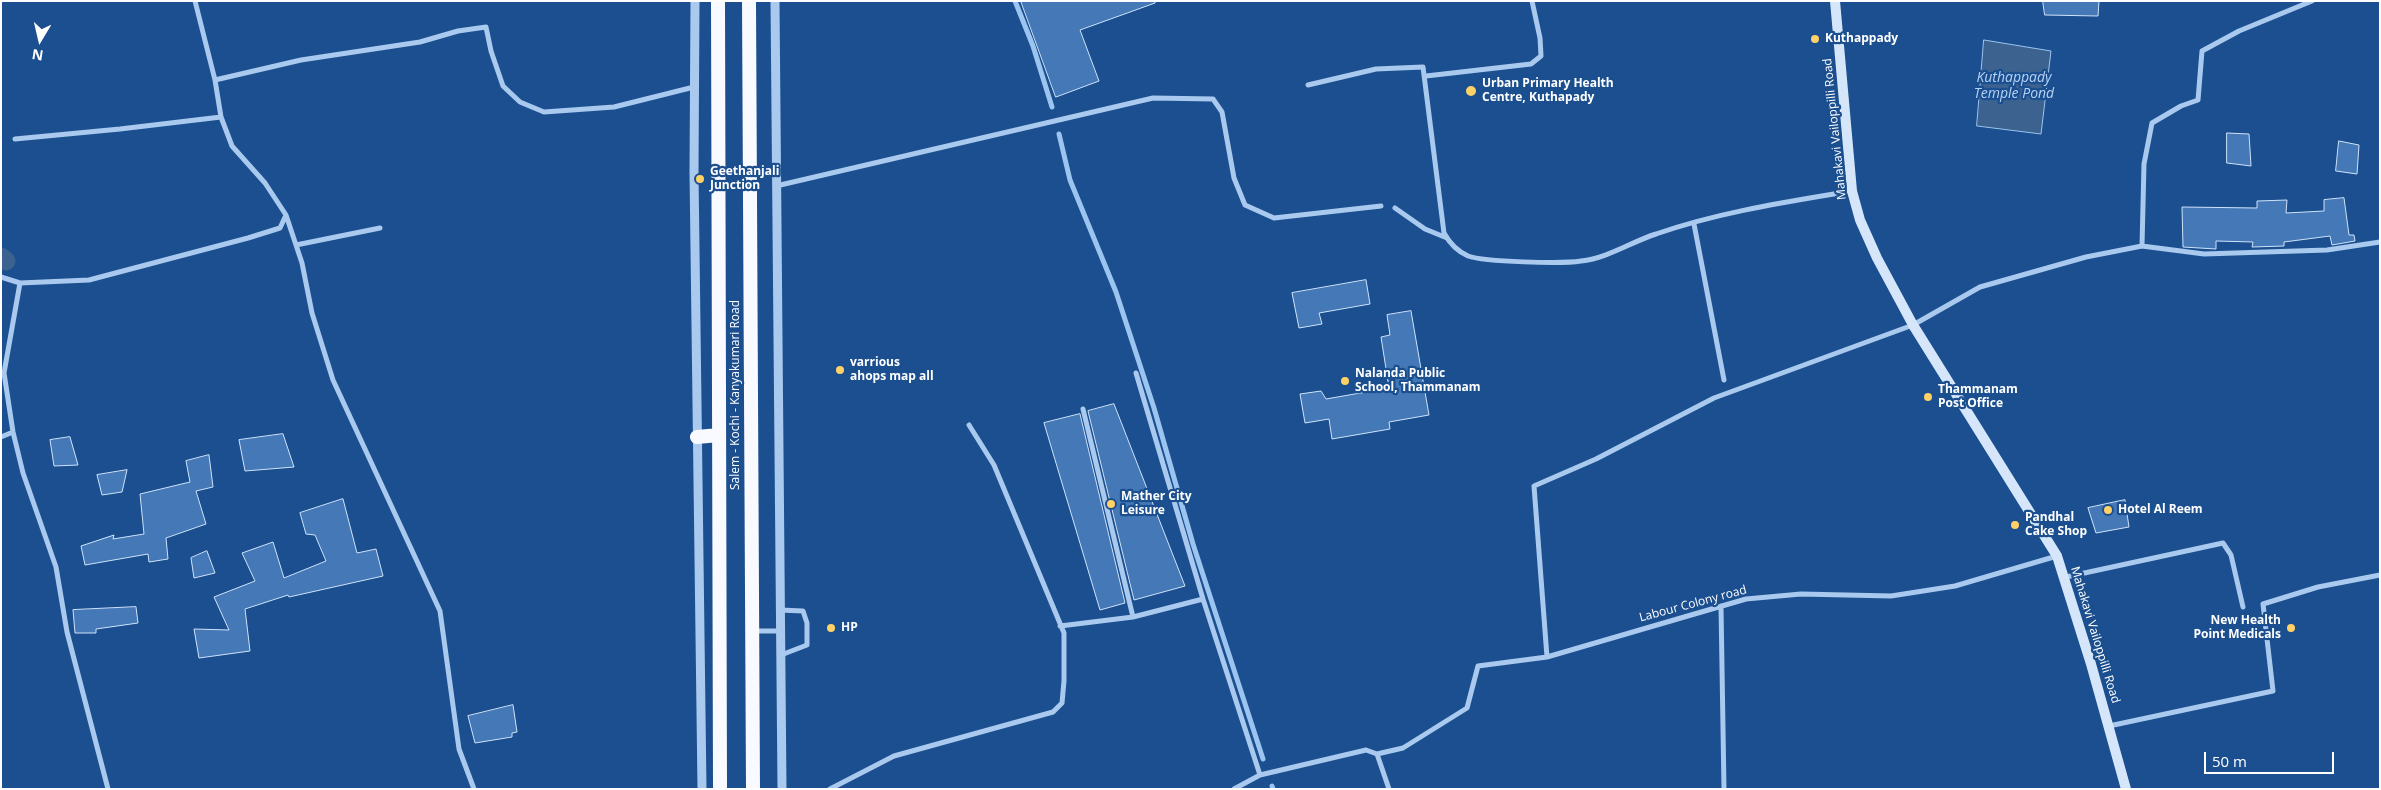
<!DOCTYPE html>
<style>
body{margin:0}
#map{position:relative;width:2381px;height:790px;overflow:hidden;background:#1b4f8f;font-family:"Open Sans",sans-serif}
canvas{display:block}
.frame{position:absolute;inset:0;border:2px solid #fff;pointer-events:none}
.north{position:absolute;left:15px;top:15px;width:50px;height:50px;-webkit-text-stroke:4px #1b4f8f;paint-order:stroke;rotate:189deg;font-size:14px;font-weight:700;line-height:20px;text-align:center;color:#fff}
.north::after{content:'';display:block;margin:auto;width:18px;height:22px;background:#fff;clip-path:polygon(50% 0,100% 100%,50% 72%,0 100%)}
.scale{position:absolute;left:2204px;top:752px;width:130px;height:22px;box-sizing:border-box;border:2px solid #fff;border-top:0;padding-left:6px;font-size:15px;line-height:18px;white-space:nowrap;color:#fff;-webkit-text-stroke:4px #1b4f8f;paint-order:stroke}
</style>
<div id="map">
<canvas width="2381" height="790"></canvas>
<div class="frame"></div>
<div class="north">N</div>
<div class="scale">50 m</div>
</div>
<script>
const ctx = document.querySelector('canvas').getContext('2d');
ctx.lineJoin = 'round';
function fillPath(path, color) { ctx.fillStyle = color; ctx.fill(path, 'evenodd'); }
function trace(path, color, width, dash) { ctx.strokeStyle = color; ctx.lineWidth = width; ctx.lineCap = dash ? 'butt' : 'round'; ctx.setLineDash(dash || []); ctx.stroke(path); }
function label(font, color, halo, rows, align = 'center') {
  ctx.font = font + ' "Open Sans",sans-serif'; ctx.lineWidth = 4.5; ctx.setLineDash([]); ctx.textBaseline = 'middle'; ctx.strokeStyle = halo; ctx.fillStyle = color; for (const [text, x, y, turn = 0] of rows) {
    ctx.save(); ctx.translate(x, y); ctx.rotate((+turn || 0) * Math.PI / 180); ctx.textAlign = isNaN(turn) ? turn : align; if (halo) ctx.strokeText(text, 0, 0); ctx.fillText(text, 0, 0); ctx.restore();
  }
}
const water = new Path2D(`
 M1984,40L2051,51L2041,134L1977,126Z`);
fillPath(water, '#3c6290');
trace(water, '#9cc4f0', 1);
trace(new Path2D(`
 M1015,1L1033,46L1052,107
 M1059,134L1070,180L1116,292L1154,408L1193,544L1263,759
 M1272,786L1273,789`), '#9cc4f0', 5);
trace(new Path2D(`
 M1,257L6,261`), '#3c6290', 19);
const building = new Path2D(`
 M1021,1H1155V3L1080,30L1099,81L1056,97Z
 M2043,1H2099L2098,16L2045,15Z
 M2227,133L2249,134L2251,166L2227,163Z
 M2339,141L2359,145L2357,174L2336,171Z
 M2344,198L2349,235H2354L2355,241L2332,245L2330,236L2284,242V246L2252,247L2253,242L2216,241V249L2183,247L2182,207L2257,208V201L2287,200L2286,213L2324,211V200Z
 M1366,280L1370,304L1319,313L1322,324L1299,328L1292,293Z
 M1411,311L1429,415L1389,422L1390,429L1332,439L1329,419L1305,423L1300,394L1321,391L1326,399L1389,388L1381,337L1390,335L1387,315Z
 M1114,404L1185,586L1134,600L1088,411Z
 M1080,414L1125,603L1100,610L1044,423Z
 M283,434L294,467L245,471L239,440Z
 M70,437L78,465L54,466L50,440Z
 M209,455L213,487L196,491L206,524L166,538L168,559L149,562L148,554L85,565L81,546L114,535L113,539L144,534L140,494L190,482L186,461Z
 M127,470L122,492L102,495L97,475Z
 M343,499L357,553L376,549L383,576L289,597L288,595L245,609L250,651L199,658L194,629L229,630L214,597L255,581L242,553L273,542L284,578L326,561L315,535L306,534L300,513Z
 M2125,500L2129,527L2096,533L2088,508Z
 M207,551L215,573L194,578L191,558Z
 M136,607L138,623L96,629V633H75L73,610Z
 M513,705L517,732L512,733V737L475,743L468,716Z`);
fillPath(building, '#4478b7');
trace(building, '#cfe3fa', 1);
trace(new Path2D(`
 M195,1L215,80
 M1426,76L1531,64L1541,56L1540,38L1532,1
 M1308,85L1376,69L1423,67L1444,233C1450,244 1457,251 1468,256C1485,262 1562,264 1581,261C1608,258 1631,242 1656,234C1719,212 1786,202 1852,191
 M15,139L120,129L221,117
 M776,186L1153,98L1213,99L1222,112L1234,178L1245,205L1274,218L1381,206
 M1395,208L1425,229L1447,238
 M286,215L302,263L312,313L333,380L440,611L459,749L474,789
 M1694,224L1724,380
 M296,245L380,228
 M2142,246L2204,254L2327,250L2380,242
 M1,277L20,283L89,280L248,238L280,228L286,215L265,183L232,146L221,117L215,80L301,60L420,42L458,31L486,27L491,51L503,86L520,102L544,112L614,107L694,87
 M20,283L4,373L13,432L23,473L56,567L67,632L108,789
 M1083,409L1133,617
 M1,437L13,432
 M2066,577L2223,543L2231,555L2243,607
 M1203,599L1260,775
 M1721,606L1724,789
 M780,610L803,611L807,623V645L781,655
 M1060,626L1133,617L1203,599L1136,373
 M753,631H780
 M1547,657L1534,486L1596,459L1714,398L1913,325L1980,287L2086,257L2142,246L2144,164L2152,123L2181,106L2198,100L2202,51L2239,31L2312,1
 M2109,726L2273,691L2263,604L2318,587L2380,575
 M1377,754L1403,748L1467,708L1478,666L1547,657L1746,599L1801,594L1891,596L1955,586L2057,556
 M1377,754L1389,789
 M830,789L894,756L1053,712L1062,703L1064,681V633L994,465L969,425
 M1234,789L1260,775L1366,750L1377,754`), '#a9c9ee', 5);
trace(new Path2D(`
 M695,1L694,172L702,789
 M775,1L782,789`), '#a9c9ee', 9);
trace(new Path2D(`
 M1835,1L1852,191L1860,220L1877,258L1913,325L2057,556L2091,664L2126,789`), '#d6e6fa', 10);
trace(new Path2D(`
 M718,1L720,789
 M749,1L753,789
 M697,437L719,435`), '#f8faff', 14);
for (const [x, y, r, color] of [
 [1815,39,5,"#ffd166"],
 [1471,91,6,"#ffd166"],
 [700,179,5,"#ffd166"],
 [840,370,5,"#ffd166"],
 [1345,381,5,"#ffd166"],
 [1928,397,5,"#ffd166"],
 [1111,504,5,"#ffd166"],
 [2108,510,5,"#ffd166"],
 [2015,525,5,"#ffd166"],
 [831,628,5,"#ffd166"],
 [2291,628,5,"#ffd166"]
]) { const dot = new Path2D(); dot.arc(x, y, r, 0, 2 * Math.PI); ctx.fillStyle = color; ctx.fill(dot); trace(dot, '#1b4f8f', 2); }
label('bold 12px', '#fff', '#1b4f8f', [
 ["Kuthappady",1825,39],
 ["Urban Primary Health",1482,84],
 ["Centre, Kuthapady",1482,98],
 ["Geethanjali",710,172],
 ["Junction",710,186],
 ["varrious",850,363],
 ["ahops map all",850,377],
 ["Nalanda Public",1355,374],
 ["School, Thammanam",1355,388],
 ["Thammanam",1938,390],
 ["Post Office",1938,404],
 ["Mather City",1121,497],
 ["Leisure",1121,511],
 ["Hotel Al Reem",2118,510],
 ["Pandhal",2025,518],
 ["Cake Shop",2025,532],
 ["New Health",2281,621,"right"],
 ["Point Medicals",2281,635,"right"],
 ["HP",841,628]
], 'left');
label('12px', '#fff', '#1b4f8f', [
 ["Mahakavi Vailoppilli Road",1835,129,-96],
 ["Salem - Kochi - Kanyakumari Road",736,395,-90],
 ["Labour Colony road",1693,604,-15],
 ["Mahakavi Vailoppilli Road",2095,635,73]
]);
label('italic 14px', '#b5d3f5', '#1b4f8f', [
 ["Kuthappady",2014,78],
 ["Temple Pond",2014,94]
]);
</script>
